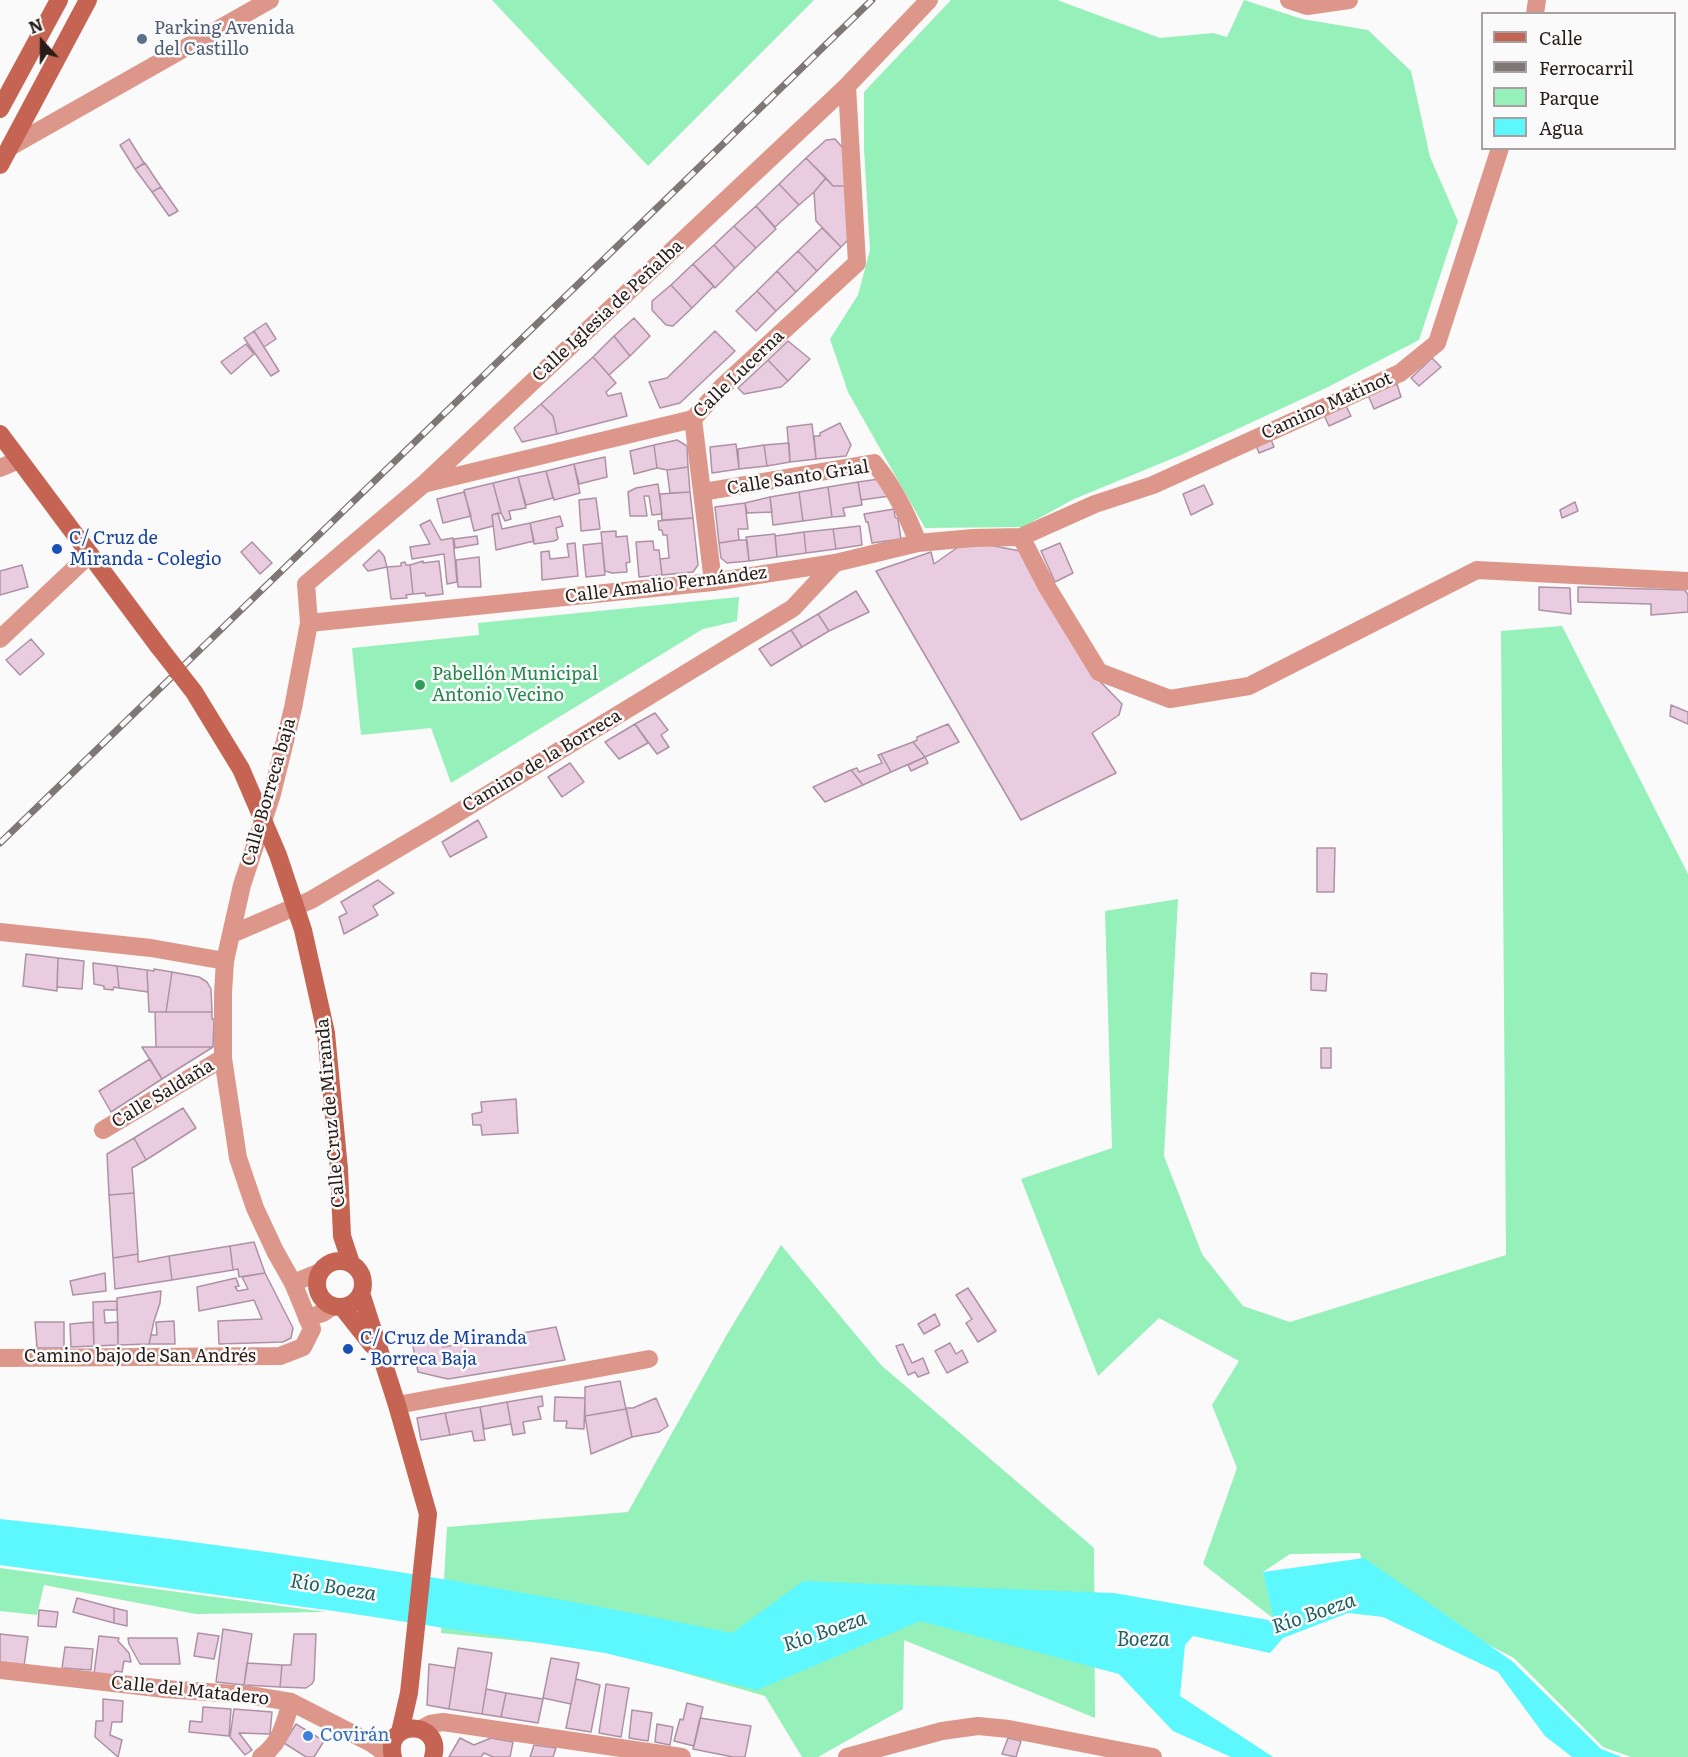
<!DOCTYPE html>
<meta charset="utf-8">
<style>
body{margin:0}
#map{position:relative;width:1688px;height:1757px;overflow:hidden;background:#fafafa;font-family:Literata,serif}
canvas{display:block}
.legend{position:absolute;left:1481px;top:12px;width:195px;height:138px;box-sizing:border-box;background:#fafafa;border:2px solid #a6a1a0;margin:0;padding:8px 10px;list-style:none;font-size:18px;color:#291c18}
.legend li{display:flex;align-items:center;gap:12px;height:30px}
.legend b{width:30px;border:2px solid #a6a1a0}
.north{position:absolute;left:12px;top:12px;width:60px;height:60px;-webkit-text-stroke:4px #fafafa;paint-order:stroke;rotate:339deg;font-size:16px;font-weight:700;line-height:24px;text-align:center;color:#291c18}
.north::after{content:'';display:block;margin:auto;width:21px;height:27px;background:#291c18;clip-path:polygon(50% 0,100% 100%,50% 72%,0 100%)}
</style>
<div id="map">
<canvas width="1688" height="1757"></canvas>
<ul class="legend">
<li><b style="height:8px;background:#c66453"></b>Calle</li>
<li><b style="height:8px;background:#7f7775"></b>Ferrocarril</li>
<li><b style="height:16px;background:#96f0ba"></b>Parque</li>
<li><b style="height:16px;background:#5df8fd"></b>Agua</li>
</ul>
<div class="north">N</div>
</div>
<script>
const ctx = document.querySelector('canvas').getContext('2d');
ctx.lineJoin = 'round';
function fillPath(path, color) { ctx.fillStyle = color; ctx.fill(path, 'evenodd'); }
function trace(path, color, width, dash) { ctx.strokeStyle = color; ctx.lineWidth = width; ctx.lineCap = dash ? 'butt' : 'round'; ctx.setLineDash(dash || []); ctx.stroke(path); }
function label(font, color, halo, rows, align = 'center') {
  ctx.font = font + ' Literata,serif'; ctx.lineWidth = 5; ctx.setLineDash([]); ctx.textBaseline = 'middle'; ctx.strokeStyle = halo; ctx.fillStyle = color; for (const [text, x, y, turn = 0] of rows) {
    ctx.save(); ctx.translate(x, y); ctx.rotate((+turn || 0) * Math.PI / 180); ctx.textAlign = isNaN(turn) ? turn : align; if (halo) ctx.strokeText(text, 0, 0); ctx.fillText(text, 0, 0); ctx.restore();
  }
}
fillPath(new Path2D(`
 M492,0H814L648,166Z
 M951,0H1057L1160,38L1213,33L1227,37L1244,0L1302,19L1368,30L1411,71L1430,157L1458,221L1419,340L1328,387L1181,455L1074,499L1023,527L925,528L848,392L830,339L858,295L870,250L864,149V92Z
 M739,597L737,621L703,629L451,783L431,728L361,735L352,648L479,635L478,623Z
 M1562,626L1688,874V1757H1631L1603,1747L1514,1658L1366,1581L1360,1553L1290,1554L1263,1572L1274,1619L1203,1564L1237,1468L1212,1405L1239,1361L1159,1318L1098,1376L1021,1179L1112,1148L1105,911L1178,899L1164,1156L1202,1254L1243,1306L1290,1322L1506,1255L1501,631Z
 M781,1245L881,1365L1094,1548L1095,1718L904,1640L903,1709L818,1757H802L765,1696L600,1649L441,1633L447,1527L628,1512L726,1336Z
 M0,1568L326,1612L196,1614L44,1585L37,1615L0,1611Z`), '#96f0ba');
fillPath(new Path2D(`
 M0,1519C245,1545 491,1583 732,1633L803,1581L1114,1593L1274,1621L1263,1572L1364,1558L1512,1661L1601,1749L1622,1757H1572L1545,1736L1498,1672L1383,1617L1348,1613L1283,1638L1270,1653L1193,1636L1185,1645L1180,1696L1273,1757H1231L1173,1731L1119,1674L920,1621L757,1690L605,1653L348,1613L0,1565Z`), '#5df8fd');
const building = new Path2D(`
 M129,139L144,163L135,169L120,145Z
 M835,139L849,155L850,186H833L806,158L826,140Z
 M806,158L826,178L814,192L799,205L779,184Z
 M145,163L161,187L152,192L135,169Z
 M826,178L833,186H850L851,237L841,247L816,221L814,192Z
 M779,184L799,205L775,227L756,206Z
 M161,187L178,211L169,216L152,192Z
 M756,206L776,229L756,248L734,226Z
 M734,226L756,248L735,268L714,245Z
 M822,228L841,247L817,271L798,251Z
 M714,245L735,268L715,288L693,264Z
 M798,251L817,271L796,292L777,271Z
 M693,264L714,286L692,308L671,285Z
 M777,271L796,292L776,311L757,291Z
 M671,285L692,308L673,326L666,325L652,310V301Z
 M757,291L776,311L756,331L736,311Z
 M634,318L650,336L630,356L614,336Z
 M266,323L276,339L264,347L254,331Z
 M254,331L279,371L271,376L244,338Z
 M715,331L735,351L680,403L660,408L649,382L667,378Z
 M614,336L630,356L609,375L593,357Z
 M788,341L810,359L788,381L768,360Z
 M246,344L254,354L231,374L221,362Z
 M593,357L616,383L606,392L608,396L621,393L627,416L557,434L553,416L541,404Z
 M1432,358L1441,367L1419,386L1411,378Z
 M768,360L788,381L781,387L744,394L738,388Z
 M1397,384L1401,397L1374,409L1368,395Z
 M541,404L553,416L557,434L522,442L514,428Z
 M1346,406L1351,416L1329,426L1324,415Z
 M840,423L851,445L846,456L816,459L814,436H820V433Z
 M812,424L816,459L790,462L787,427Z
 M1270,437L1274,447L1259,453L1255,443Z
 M677,440L687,446L688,467L667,470L657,468L654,445Z
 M789,443L790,462L767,466L764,445Z
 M736,444L739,469L712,473L710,447Z
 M654,445L657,468L634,474L630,451Z
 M764,445L767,466L739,469L738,449Z
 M605,457L607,477L579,484L574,464Z
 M574,464L580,493L554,500L546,471Z
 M688,467L690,492L670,493L667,470Z
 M546,471L553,498L526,505L518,477Z
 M518,477L526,508L509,511L511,519L505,521L501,513L493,483Z
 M879,479L890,496L861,500L858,482Z
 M858,482L862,505L843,508L845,516L832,517L828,487Z
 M493,483L501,513L492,515L493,526L474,531L464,490Z
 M658,484L662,514L652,515L649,496H644L647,516H630L628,492L636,488Z
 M1204,485L1213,504L1191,515L1183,494Z
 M828,487L832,517L803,521L799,492Z
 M464,492L471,516L443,523L437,499Z
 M690,492L693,518L662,520L660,494Z
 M799,492L803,521L773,525L770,497Z
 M770,497L772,512L747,513L745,503Z
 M596,498L600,529L581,531L579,500Z
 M1575,502L1578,511L1562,518L1560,510Z
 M745,503L748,529H738L739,540L719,543L715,507Z
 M894,509L895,517L898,519L901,539L872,543L868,522H866L864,514Z
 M498,513L502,529L530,523L534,541L496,550L492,515Z
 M560,516L563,526L556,528L558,539L554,541L534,544L530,523Z
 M693,518L698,565L693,572L662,575L660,559L669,558L667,535H663L662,530H659L658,521Z
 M430,520L441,540L453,538L457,582L447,584L444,554L412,559L410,547L430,544L420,525Z
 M860,526L862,545L836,549L833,529Z
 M833,529L836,549L806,553L804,532Z
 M616,531V537L627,536L630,562L626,563L627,572L612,573L605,571L601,532Z
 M804,532L806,553L777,557L775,536Z
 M775,534L777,557L749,561L746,537Z
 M477,536L478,544L455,548L454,539Z
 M739,540H747L749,561L727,563L721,558L719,543Z
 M653,541L654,550H659L662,575L639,577L636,542Z
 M252,542L272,563L260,574L241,552Z
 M575,543L578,576L542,580L541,552L549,551L550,559L569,557L567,544Z
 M602,543L605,575L586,577L583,545Z
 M1060,543L1073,573L1055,582L1041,551Z
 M984,544L1020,551L1092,673L1122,704L1119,715L1092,733L1116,773L1021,820L876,571L931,552L934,564L961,545Z
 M379,550L384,556L387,567L368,571L363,565Z
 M479,557L481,587H458L456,560Z
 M423,561V563L439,561L443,594L426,596L425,593L413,594L410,565Z
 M405,562L406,565H410L413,594L406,595L407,598L391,599L387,567L401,566V563Z
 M22,565L28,587L0,595V571Z
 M1539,587L1570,588L1571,614L1539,610Z
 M1578,587L1685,590L1688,595V612L1651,615V604L1578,602Z
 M856,591L869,612L829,631L818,614Z
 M818,614L829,631L802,647L791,630Z
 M791,630L802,647L771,666L759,649Z
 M31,639L44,654L20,675L6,660Z
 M1671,705L1688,712V724L1670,716Z
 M655,713L668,730L661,735L669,747L657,754L635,724Z
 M635,724L648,743L619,759L605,742Z
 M948,724L959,742L925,757L913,742L917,740V737Z
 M913,742L925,757L891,772L881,754Z
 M881,754L891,772L863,785L851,770L857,768L859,772L882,763L878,755Z
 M925,757L928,763L911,771L908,765Z
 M570,763L584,782L562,797L548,777Z
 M851,770L863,785L825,802L813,787Z
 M478,820L487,837L450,857L442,842Z
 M1317,848H1335L1334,892H1317Z
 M378,880L394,893L373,906L378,915L344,934L339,917L347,913L341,902Z
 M26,954L58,958L57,991L23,986Z
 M58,958L84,961L82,989L57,987Z
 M93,963L117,966L119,988L114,987L113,990L104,989V986L94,984Z
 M117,966L147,970L148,992L119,988Z
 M154,969L172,972L166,1012H149L147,970L154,971Z
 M172,972L199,977L207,982L211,989L212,1012H166Z
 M1311,973L1327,974L1326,991L1311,990Z
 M155,1012H212V1019H214L213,1047H156Z
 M142,1047H213L162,1079Z
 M1321,1048H1331V1068H1321Z
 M150,1059L162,1079L111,1112L99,1091Z
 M516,1099L518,1133L482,1135L481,1125H473L472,1114L482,1112L481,1102Z
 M183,1108L196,1128L146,1160L134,1138Z
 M134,1138L146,1160L132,1168L134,1193L109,1195L107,1154Z
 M134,1193L138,1254L113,1258L109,1195Z
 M254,1242L265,1273L239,1277L238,1269L233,1270L230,1246Z
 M230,1246L233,1270L172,1280L169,1256Z
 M138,1254V1262L169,1256L172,1280L115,1289L113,1258Z
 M105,1273L106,1291L73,1295L70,1281Z
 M265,1273L293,1328L291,1338L283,1342L219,1344L218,1321L262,1319L254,1300L199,1311L197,1287L236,1278L239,1286L235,1287L238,1291L248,1289L242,1277Z
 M968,1288L996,1331L978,1342L966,1323L972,1319L956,1295Z
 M161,1291L160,1303L154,1321L149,1344L118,1345L117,1298Z
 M117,1301V1310H104L105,1323L118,1322V1345L94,1346L93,1302Z
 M935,1314L940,1325L924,1334L918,1324Z
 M174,1321L175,1344H149L151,1335H157L156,1322Z
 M35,1322H64V1348H37Z
 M93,1322L94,1346L71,1347L70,1324Z
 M556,1327L565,1360L448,1379L418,1372L413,1346L440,1340L443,1347Z
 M950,1343L956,1354L962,1350L968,1362L947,1373L935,1351Z
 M903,1344L912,1363L923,1358L929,1373L918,1377L915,1372L908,1375L896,1346Z
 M620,1381L626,1409L585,1416V1387Z
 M542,1396L543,1406L538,1407L541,1419L523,1422L525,1433L513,1435L507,1402Z
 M555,1397L585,1398L584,1429L566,1428L567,1421H554Z
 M656,1398L668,1426L659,1432L632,1437L626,1408H633Z
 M507,1402L511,1424L484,1429L480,1407Z
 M480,1407L485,1440L474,1441L472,1431L450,1435L445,1413Z
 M626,1409L632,1437L591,1454L585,1416Z
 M445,1413L450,1435L421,1440L417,1418Z
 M77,1598L114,1608V1623L73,1612Z
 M114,1608L127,1611V1626L114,1623Z
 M39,1610L58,1612L56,1627L38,1626Z
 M223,1629L252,1634L244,1685L216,1682Z
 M198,1633L219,1636L214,1659L194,1656Z
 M0,1634L28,1637L24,1666L0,1663Z
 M294,1634H316L314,1680L312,1684L306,1688L280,1687L282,1665H291Z
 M99,1636L119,1638L118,1641L129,1653L131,1662L124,1661L122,1672L115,1671L114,1677L94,1674Z
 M128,1638H177L180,1664H140L129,1644Z
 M65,1647L93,1649L91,1670L62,1668Z
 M458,1648L492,1653L482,1714L449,1709Z
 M551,1658L579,1663L571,1704L543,1698Z
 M247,1663L282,1665L280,1687L244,1685Z
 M429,1664L455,1668L449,1709L427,1705Z
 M576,1679L600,1685L591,1732L566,1728Z
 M606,1684L629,1688L621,1737L599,1733Z
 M486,1689L506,1693L501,1717L482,1714Z
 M506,1693L543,1699L538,1723L501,1717Z
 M103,1699L123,1701L122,1722H112L110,1735L122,1740L118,1757L95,1737L96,1721H103Z
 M687,1703L703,1707L694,1746L674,1741L680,1719L683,1720Z
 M203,1707L231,1709L229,1736L189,1732L190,1721L202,1722Z
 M234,1709L272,1712L270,1734L239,1733L252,1750L245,1755L230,1737Z
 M632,1710L652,1713L648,1741L629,1738Z
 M700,1718L751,1726L745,1757H733L693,1749Z
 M296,1724L324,1741L314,1757H306L284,1743Z
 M657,1724L673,1727L670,1745L655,1742Z
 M460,1738L474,1745L491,1738L513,1742L510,1757H493L484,1753L481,1757H449Z
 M1008,1738L1021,1741L1016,1757L1002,1754Z
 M534,1745L556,1748L553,1757H530Z`);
fillPath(building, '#eacce1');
trace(building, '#ae91a5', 1.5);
trace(new Path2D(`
 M1289,0L1307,6L1349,0
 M1535,14L1537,0
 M10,147L270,0
 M693,419L713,582
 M0,468L19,460
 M427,483L693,419L721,388L857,263L847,86
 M703,492L874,463C894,487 907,514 918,543
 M1021,537L1047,587L1099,672L1170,699L1249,686L1477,570L1688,581
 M309,623L713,582L835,563L918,543L973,538L1021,537L1095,504L1153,485L1400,373L1437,343L1500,148
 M0,639L90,554
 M0,932L151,948L225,961
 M232,934L311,900L446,820L793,608L835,563
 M103,1130L223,1058
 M293,1283L320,1272
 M307,1318L323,1313L333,1306
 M0,1358L280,1356L303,1347L312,1329L293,1283L275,1251L255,1208L238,1158L223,1058V993L225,961L242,885L272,794L293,708L309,623L306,584L425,483L847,86L929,0
 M397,1405L649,1359
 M0,1670L165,1689L249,1695L291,1702L371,1743L391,1757
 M421,1729L430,1724L443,1722L682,1757
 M261,1757C281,1742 284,1725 291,1702
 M847,1757L942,1731L978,1726L1009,1729L1153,1757`), '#dc978a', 18);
trace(new Path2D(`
 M0,109L59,0
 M0,165L88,0
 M0,434L159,647
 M339,1169L342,1236L351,1263
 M317 1284a23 23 0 1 1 46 0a23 23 0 1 1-46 0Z
 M361,1293L397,1405L428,1514L409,1693L400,1732
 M342,1307L372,1345
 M393,1757C383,1718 444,1720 433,1757`), '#c66453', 18);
const rail = new Path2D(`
 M0,843L872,0`);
trace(rail, '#7f7775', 7);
trace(rail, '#fafafa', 4.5, [14]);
trace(new Path2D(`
 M159,647L194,692L241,769L278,855L303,930L326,1033L339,1169`), '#c66453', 18);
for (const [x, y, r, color] of [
 [142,39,6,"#5c6f8a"],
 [57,549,6,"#1a4fb4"],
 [420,685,6,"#2e9e5b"],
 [348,1349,6,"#1a4fb4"],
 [308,1736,6,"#3f7fe0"]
]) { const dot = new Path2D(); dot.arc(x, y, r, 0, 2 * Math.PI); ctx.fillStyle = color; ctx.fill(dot); trace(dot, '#fafafa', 2); }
label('18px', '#4e5e75', '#fafafa', [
 ["Parking Avenida",154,29],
 ["del Castillo",154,50]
], 'left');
label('18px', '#291c18', '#fafafa', [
 ["Calle Iglesia de Peñalba",608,311,-43],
 ["Calle Lucerna",739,374,-44],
 ["Camino Matinot",1327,406,-24],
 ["Calle Santo Grial",798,478,-9],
 ["Calle Amalio Fernández",666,585,-7],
 ["Camino de la Borreca",542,761,-31],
 ["Calle Borreca baja",269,792,-74],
 ["Calle Saldaña",163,1094,-31],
 ["Calle Cruz de Miranda",331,1113,-95],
 ["Camino bajo de San Andrés",140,1357],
 ["Calle del Matadero",190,1691,6]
]);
label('18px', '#164399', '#fafafa', [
 ["C/ Cruz de",69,539],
 ["Miranda - Colegio",69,560],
 ["C/ Cruz de Miranda",360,1339],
 ["- Borreca Baja",360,1360]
], 'left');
label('18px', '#27864d', '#fafafa', [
 ["Pabellón Municipal",432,675],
 ["Antonio Vecino",432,696]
], 'left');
label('18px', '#366cbe', '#fafafa', [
 ["Covirán",320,1736]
], 'left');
label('italic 20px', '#1e5e60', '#fafafa', [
 ["Río Boeza",333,1588,9],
 ["Río Boeza",1314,1614,-19],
 ["Río Boeza",825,1632,-19],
 ["Boeza",1143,1640]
]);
</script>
